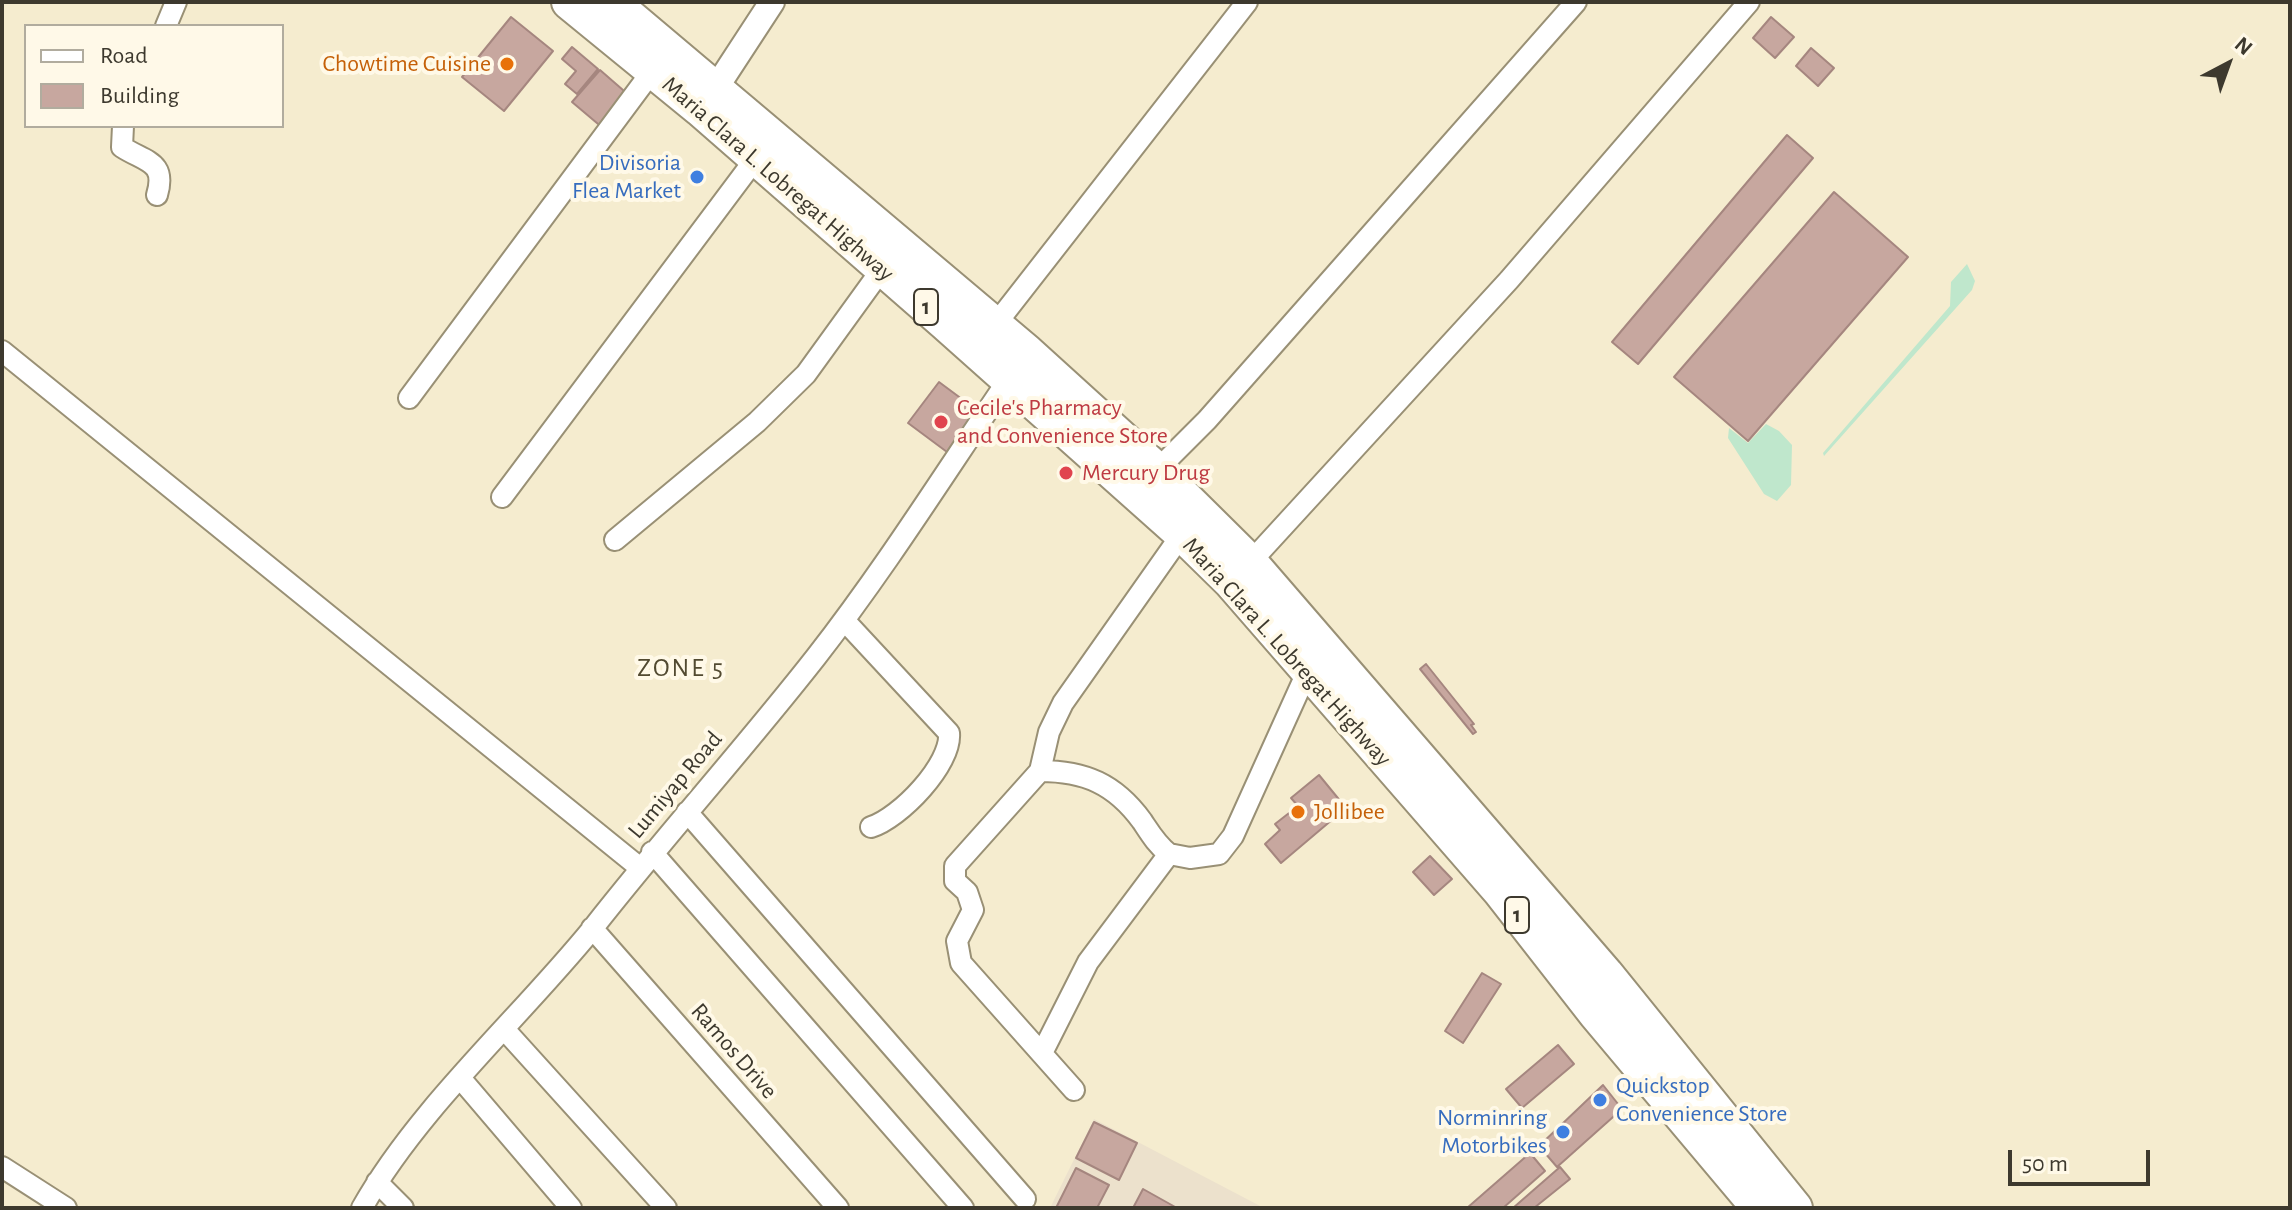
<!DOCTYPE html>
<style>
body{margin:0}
#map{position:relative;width:2292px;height:1210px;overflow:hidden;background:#f5eccf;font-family:"Alegreya Sans",sans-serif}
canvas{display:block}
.frame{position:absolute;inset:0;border:4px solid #3d392e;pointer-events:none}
.legend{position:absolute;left:24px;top:24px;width:260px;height:104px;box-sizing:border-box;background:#fff9e8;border:2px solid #b1ac9e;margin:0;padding:10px 14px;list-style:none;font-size:24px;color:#3d392e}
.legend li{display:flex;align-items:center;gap:16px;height:40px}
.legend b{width:40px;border:2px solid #b1ac9e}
.north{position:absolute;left:2188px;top:24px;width:80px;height:80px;-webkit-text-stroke:6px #fff9e8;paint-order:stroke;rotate:41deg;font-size:22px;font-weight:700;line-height:32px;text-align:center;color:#3d392e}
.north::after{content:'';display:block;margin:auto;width:28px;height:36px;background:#3d392e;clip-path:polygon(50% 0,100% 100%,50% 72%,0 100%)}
.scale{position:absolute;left:2008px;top:1150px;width:142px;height:36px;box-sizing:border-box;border:4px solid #3d392e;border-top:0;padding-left:10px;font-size:24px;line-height:28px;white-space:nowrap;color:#3d392e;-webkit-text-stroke:6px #fff9e8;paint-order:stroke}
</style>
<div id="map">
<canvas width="2292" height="1210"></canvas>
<div class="frame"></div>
<ul class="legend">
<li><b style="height:10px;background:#fff"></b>Road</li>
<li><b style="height:22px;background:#c7a79f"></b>Building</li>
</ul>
<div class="north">N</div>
<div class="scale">50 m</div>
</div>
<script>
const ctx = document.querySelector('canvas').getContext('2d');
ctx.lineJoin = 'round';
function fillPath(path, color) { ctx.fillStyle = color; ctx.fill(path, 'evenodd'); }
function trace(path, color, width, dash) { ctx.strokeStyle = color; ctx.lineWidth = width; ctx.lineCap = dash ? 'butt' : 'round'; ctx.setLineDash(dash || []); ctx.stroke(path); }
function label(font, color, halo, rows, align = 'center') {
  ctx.font = font + ' "Alegreya Sans",sans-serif'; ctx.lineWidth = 8; ctx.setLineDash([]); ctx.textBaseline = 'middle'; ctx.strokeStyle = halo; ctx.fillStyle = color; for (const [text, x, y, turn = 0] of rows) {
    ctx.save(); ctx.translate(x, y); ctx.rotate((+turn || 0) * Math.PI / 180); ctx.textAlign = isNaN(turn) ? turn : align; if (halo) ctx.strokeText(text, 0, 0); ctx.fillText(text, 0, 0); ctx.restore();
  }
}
fillPath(new Path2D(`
 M1094,1119L1264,1208H1050Z`), '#ece1cc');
fillPath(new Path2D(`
 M1967,264L1975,281L1972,290L1824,456L1823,453L1950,306L1951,282Z
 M1766,424L1779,431L1792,445L1791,485L1777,501L1764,494L1728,438L1729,428L1748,443Z`), '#bfe7cc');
const building = new Path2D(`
 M511,17L553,51L504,111L462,77Z
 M1771,17L1794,37L1775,58L1753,38Z
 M572,47L598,69L577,94L565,84L576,71L562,59Z
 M1811,48L1834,68L1818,86L1796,66Z
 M600,70L631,97L604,129L572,102Z
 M1787,135L1813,158L1638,364L1612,342Z
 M1834,192L1908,257L1748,441L1674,377Z
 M939,382L978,411L947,452L908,423Z
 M1426,664L1474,724L1471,725L1476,732L1473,734L1420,669Z
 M1319,775L1346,808L1281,863L1265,844L1280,830L1275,824L1298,806L1291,798Z
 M1430,856L1452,879L1434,895L1413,872Z
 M1482,973L1501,984L1463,1043L1445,1031Z
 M1558,1045L1574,1064L1522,1108L1506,1089Z
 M1603,1085L1622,1109L1557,1167L1539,1146Z
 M1094,1122L1137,1143L1119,1180L1076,1158Z
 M1530,1153L1545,1171L1503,1208H1467Z
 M1560,1167L1570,1179L1534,1208H1513Z
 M1076,1168L1109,1185L1097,1208H1056Z
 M1143,1189L1177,1208H1133Z`);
fillPath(building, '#c7a79f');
trace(building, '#a5867f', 2);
const minor = new Path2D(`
 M166,26L176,2
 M123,126L122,147C145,162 167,161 157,195
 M995,325L1247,2
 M2,351L639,867
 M409,398L653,70
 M1157,470L1207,420L1576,2
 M502,497L756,158
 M615,540L757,422L806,374L882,269
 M1245,568L1509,280L1749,2
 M844,620L949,733C952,764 900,818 871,827
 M1040,771L1049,732L1063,703L1182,534
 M687,812L1025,1199
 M652,852L963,1208
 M592,928L838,1208
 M504,1029L666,1208
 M1042,1053L1088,962L1169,854
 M461,1079L571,1208
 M1074,1090L961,963L957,941L973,910L967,892L955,881V866L1040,771C1085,771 1115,784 1142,821C1150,833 1157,845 1169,854L1190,858L1219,854L1233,836L1308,670
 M2,1167L66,1208
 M377,1182L403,1208
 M362,1208C418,1108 520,1018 593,928C665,836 744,749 816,657C887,566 948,468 1013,373`);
const tertiary = new Path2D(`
 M708,100L772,2`);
const trunk = new Path2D(`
 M569,2L700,109L945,323L1182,534L1231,582L1500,891L1596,1014L1759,1208
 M612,2L1027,352L1157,470L1250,562L1606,974L1795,1208`);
trace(minor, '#999075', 24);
trace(tertiary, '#999075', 28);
trace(trunk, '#999075', 38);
trace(minor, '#fff', 20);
trace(tertiary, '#fff', 24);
trace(trunk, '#fff', 34);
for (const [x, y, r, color] of [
 [507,64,8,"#e8710a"],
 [697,177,8,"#3f7fe0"],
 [941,422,8,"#e0444e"],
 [1066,473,8,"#e0444e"],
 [1298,812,8,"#e8710a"],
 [1600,1100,8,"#3f7fe0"],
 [1563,1132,8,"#3f7fe0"]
]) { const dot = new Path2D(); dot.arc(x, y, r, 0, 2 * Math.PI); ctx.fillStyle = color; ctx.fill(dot); trace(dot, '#fff9e8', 3); }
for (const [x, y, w] of [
 [926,307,24],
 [1517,915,24]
]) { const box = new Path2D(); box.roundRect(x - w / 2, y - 18, w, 36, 6); ctx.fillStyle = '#fff9e8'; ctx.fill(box); trace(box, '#3d392e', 2); }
label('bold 22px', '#3d392e', null, [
 ["1",926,307],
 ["1",1517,915]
]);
label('24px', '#c56008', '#fff9e8', [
 ["Chowtime Cuisine",491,64],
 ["Jollibee",1314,812,"left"]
], 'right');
label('24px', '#366cbe', '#fff9e8', [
 ["Divisoria",681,163],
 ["Flea Market",681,191],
 ["Quickstop",1616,1086,"left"],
 ["Convenience Store",1616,1114,"left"],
 ["Norminring",1547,1118],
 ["Motorbikes",1547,1146]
], 'right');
label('24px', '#3d392e', '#fff9e8', [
 ["Maria Clara L. Lobregat Highway",778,179,41],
 ["Maria Clara L. Lobregat Highway",1287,652,48],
 ["Lumiyap Road",675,785,-50],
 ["Ramos Drive",734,1051,49]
]);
label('24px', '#be3a42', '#fff9e8', [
 ["Cecile's Pharmacy",957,408],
 ["and Convenience Store",957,436],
 ["Mercury Drug",1082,473]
], 'left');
ctx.letterSpacing = '2px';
label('26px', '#524a31', '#fff9e8', [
 ["ZONE 5",681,668]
]);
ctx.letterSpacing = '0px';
</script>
